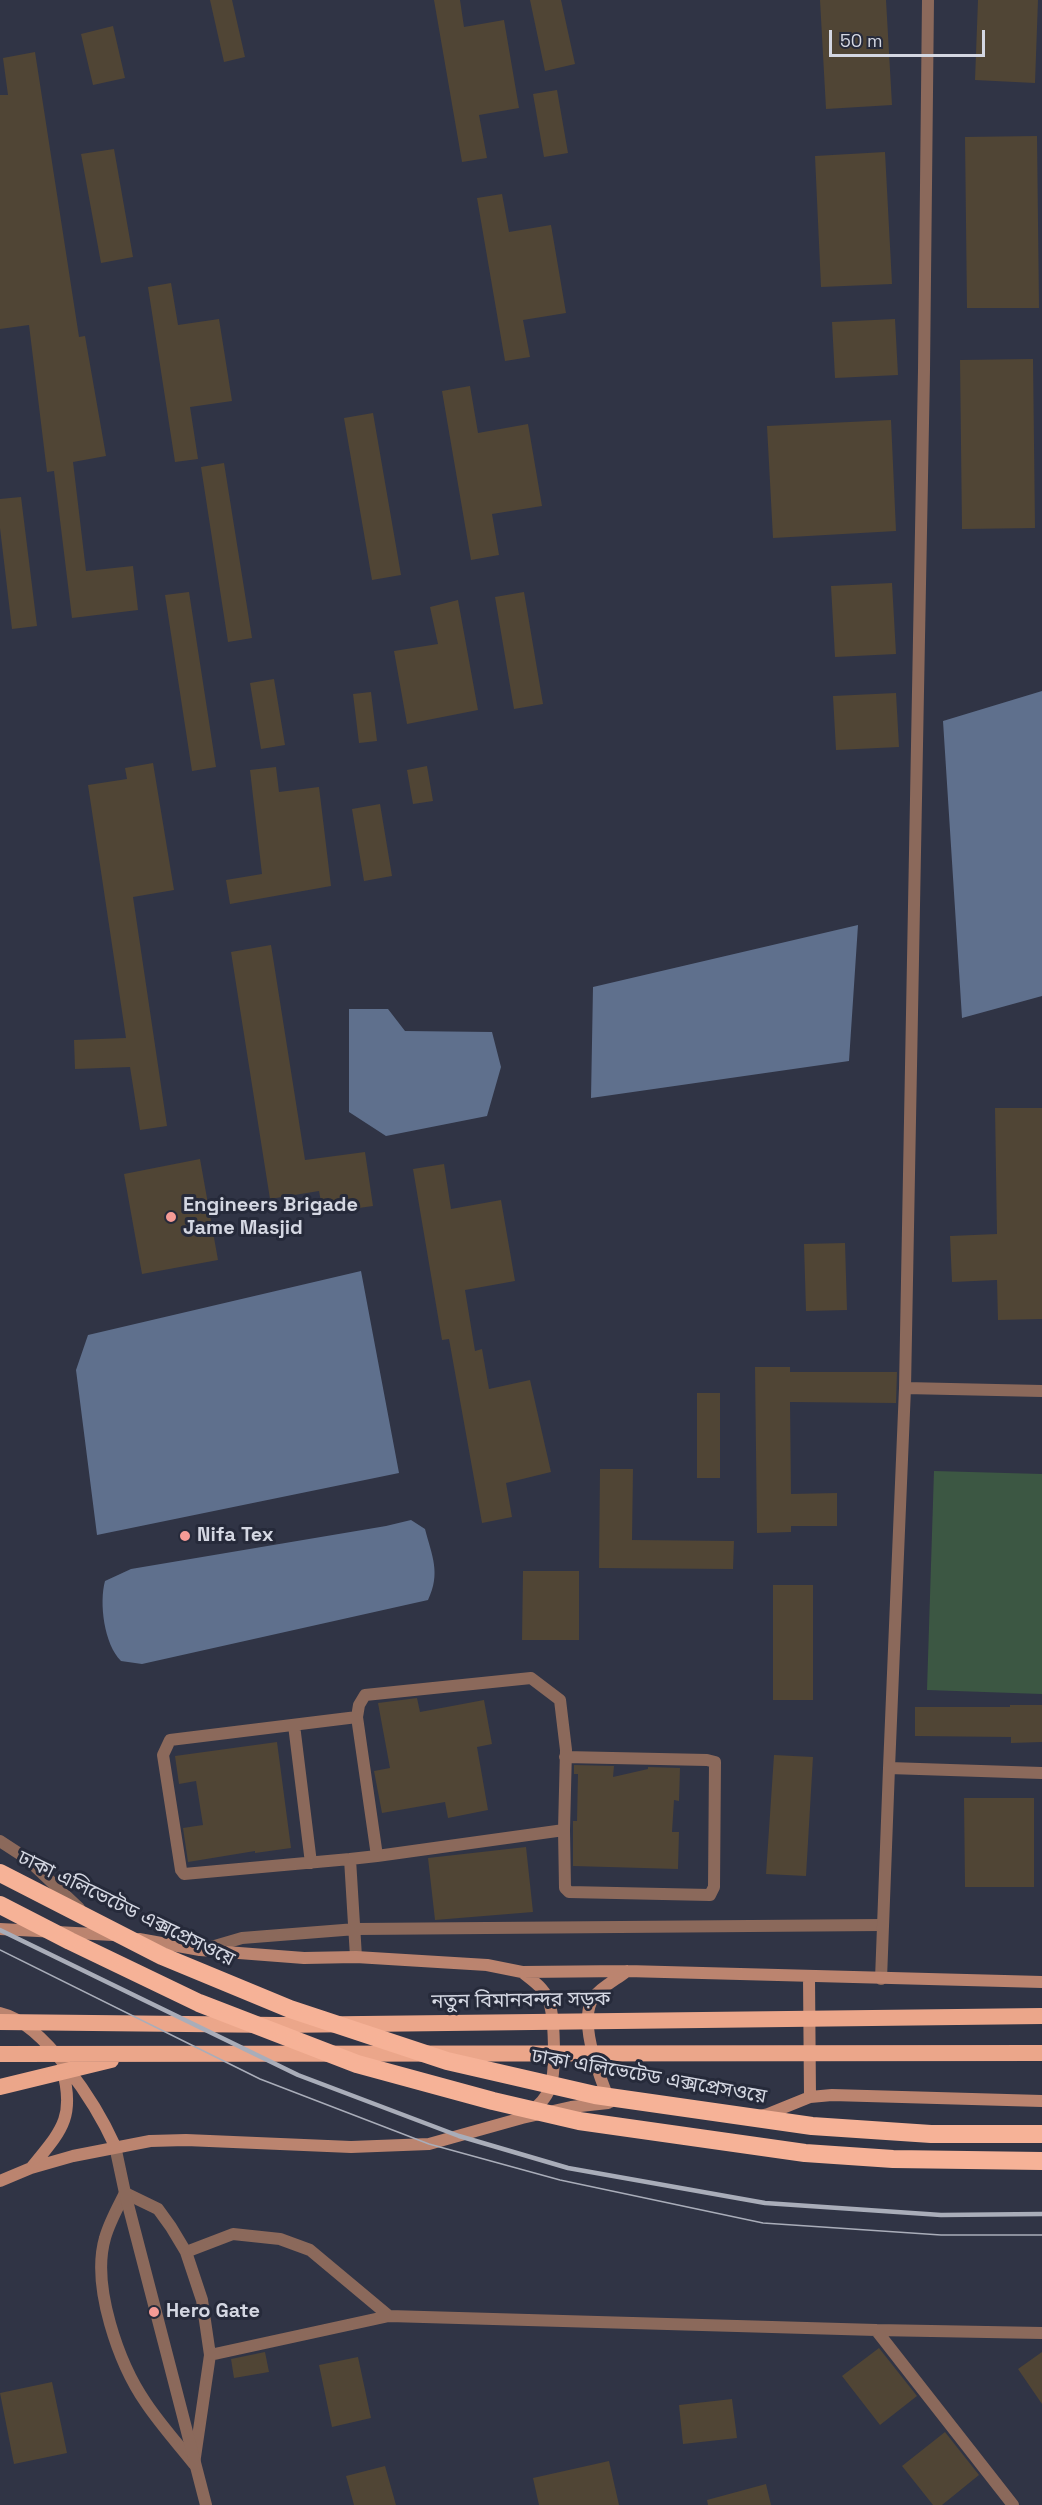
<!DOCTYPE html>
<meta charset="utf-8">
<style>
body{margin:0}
#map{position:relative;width:1042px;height:2505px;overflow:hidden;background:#303445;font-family:"Space Grotesk",sans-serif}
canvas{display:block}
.scale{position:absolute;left:829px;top:30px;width:156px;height:27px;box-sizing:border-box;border:3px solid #d4d7e2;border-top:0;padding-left:8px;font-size:18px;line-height:21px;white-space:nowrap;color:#d4d7e2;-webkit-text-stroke:4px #262a3a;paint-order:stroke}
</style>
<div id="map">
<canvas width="1042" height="2505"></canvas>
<div class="scale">50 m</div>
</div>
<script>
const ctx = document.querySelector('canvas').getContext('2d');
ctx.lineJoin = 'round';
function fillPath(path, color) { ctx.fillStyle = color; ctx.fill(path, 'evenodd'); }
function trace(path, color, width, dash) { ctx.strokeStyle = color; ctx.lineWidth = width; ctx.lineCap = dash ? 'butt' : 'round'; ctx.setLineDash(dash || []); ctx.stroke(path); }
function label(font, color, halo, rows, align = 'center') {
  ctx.font = font + ' "Space Grotesk","Noto Sans Bengali",sans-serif'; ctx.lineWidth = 6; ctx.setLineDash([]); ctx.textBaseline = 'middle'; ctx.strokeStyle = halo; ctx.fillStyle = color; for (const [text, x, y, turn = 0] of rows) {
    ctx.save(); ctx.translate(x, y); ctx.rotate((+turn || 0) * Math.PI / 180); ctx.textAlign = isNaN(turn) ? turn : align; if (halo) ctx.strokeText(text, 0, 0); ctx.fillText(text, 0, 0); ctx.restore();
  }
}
fillPath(new Path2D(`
 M934,1471L1042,1474V1694L927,1690Z`), '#3c5743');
fillPath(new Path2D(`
 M1042,691V996L962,1018L943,721Z
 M858,925L849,1061L591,1098L593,987Z
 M349,1009H388L405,1031L492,1032L501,1067L487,1116L386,1136L349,1112Z
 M361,1271L399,1473L97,1535L76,1370L88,1335Z
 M411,1520L425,1529C432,1556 441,1573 428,1600L142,1664L121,1661C104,1644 99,1603 105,1581L131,1569L386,1526Z`), '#5f708d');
fillPath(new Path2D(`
 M210,0H232L245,57L224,62Z
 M434,0H460L464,27L504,20L519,108L479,115L487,158L462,162Z
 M530,0H561L575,64L545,71Z
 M820,0H886L892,105L826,109Z
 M978,0H1038L1035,83L975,80Z
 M113,26L125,78L93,85L81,34Z
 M35,52L79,337L85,336L106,456L73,462L86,571L133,566L138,610L72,618L54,471L47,472L29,325L0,329V95H8L3,58Z
 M557,90L568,153L544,157L533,94Z
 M1037,136L1039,308H967L965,137Z
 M114,149L133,257L101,263L81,154Z
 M885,152L892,284L821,287L815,156Z
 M502,194L509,232L551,225L566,313L523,320L530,357L505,361L477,198Z
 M171,283L178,325L219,319L232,401L190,407L198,459L175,462L148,287Z
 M895,319L898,375L835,378L832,322Z
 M1033,359L1035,528L962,529L960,360Z
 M470,386L478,433L528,424L542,506L492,514L499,555L471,560L442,391Z
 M373,413L401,575L372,580L344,418Z
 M891,420L896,531L773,538L767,426Z
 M224,463L252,638L228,642L201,467Z
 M21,497L37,626L12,629L0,528V499Z
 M892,583L896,654L835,657L831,586Z
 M189,592L216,767L192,771L165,595Z
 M524,592L543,704L514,709L495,597Z
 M458,600L478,710L407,724L394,651L438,644L430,607Z
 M274,679L285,745L261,749L250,683Z
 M371,692L377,741L359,743L353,694Z
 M896,693L899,747L836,750L833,696Z
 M153,763L174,890L133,897L167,1126L140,1130L130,1067L75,1069L74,1040L126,1038L88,785L127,779L125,768Z
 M427,766L433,801L413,804L407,770Z
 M276,767L279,792L319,787L331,886L230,904L226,880L262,874L250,770Z
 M380,804L392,876L364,881L352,809Z
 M271,945L305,1160L365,1152L373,1206L323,1213L319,1191L270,1199L231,952Z
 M995,1108H1042V1319L998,1320L997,1280L952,1282L950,1236L997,1234Z
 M200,1159L218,1260L142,1274L124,1174Z
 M444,1164L451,1209L501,1200L515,1281L465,1290L475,1351L482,1349L489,1389L530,1380L551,1472L506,1483L512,1517L482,1523L449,1339L442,1340L413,1169Z
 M845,1243L847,1310L806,1311L804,1244Z
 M755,1367H790V1372H897L896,1403L790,1402L791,1494L837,1493V1526H791V1532L757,1533Z
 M697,1393H720V1478H697Z
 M600,1469H633L632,1540L734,1541L733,1569L599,1568Z
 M523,1571H579V1640H522Z
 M773,1585H813V1700H773Z
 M417,1698L420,1712L484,1700L492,1744L477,1747L488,1810L448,1818L445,1802L382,1813L374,1771L390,1768L378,1703Z
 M1010,1705H1042V1742L1011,1743V1737L915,1736V1707H1010Z
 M277,1742L291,1848L255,1853V1851L188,1862L183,1828L203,1825L196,1781L179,1784L175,1756Z
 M774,1755L813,1757L806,1876L766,1874Z
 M574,1765L614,1766L613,1777L648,1769V1767L680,1768L679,1801L674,1800L672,1832H679L678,1869L573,1866V1821H577L578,1774H574Z
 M964,1798H1034V1887H965Z
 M526,1847L533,1912L435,1920L428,1858Z
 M879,2348L917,2396L880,2425L842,2376Z
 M265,2352L269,2372L234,2378L231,2359Z
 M1042,2352V2404L1018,2369Z
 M358,2357L371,2418L332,2427L319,2365Z
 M52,2382L67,2453L14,2464L0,2393Z
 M732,2399L737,2438L683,2444L679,2405Z
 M945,2432L979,2475L942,2505H933L902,2466Z
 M609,2461L619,2505H539L533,2478Z
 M385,2466L396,2505H354L346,2476Z
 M766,2484L771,2505H708L707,2500Z`), '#504535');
trace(new Path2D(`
 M294,1725L311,1863
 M564,1830L565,1888L569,1892L710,1895L714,1887L715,1762L707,1760L565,1757
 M350,1859L184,1874L181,1870L163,1755L170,1740L357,1717
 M201,1950L242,1938L356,1929L882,1925
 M356,1957L350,1859L377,1856L564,1830L566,1750L560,1700L531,1678L365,1695L359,1705L357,1717L377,1856`), '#8b695b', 12);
trace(new Path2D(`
 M905,1388L924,370L928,0
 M1042,1391L905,1388L889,1768L1042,1773
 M881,1979L889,1768
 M125,2193L158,2209L171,2227L186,2252L202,2300L210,2355L194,2464C178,2444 160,2424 146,2403C119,2364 91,2286 105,2238C109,2223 118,2207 125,2193Z
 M186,2252L233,2234L280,2239L310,2250L389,2316L876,2330L1042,2333
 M876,2330L1013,2505
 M210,2355L389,2316`), '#8b695b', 12);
trace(new Path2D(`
 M0,1841L26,1858L79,1908
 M115,2146L125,2193L206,2505`), '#8b695b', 12);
trace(new Path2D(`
 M0,1929L113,1935
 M139,1939L200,1950L304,1958L356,1957L487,1965L522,1972L627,1971L1042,1982
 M522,1972C532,1980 543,1987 548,1999C555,2015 556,2072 550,2088C546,2099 538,2106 529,2113
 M809,1977L810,2097
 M0,2013C45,2023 97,2106 115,2146
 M610,2102C600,2078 580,2027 591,2002C597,1989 616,1980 627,1971
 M759,2116L768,2114L810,2097L832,2095L1042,2101
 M31,2168C61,2131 76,2118 62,2068
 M0,2181L31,2168L73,2156L150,2141L186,2140L351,2147L429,2144L522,2118L571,2107L608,2103`), '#bb846f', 12);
trace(new Path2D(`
 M0,2022L278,2025L1042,2016
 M0,2054L1042,2053
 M0,2087L111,2060`), '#eba68a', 16);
trace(new Path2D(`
 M0,1873L162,1956L290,2009L447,2061L595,2095L812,2126L931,2134H1042
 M0,1905L70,1941L199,2003L357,2064L493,2101L579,2121L805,2153L893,2159L1042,2161`), '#f6b297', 18);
trace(new Path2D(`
 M0,1950L260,2079L429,2144L560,2180L763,2223L941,2235H1042`), '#a9adb9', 1.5);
trace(new Path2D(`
 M0,1930L298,2075L459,2136L568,2168L765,2203L941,2215L1042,2214`), '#a9adb9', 4.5);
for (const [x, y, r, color] of [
 [171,1217,6,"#f59b96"],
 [185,1536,6,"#f59b96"],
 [154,2312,6,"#f59b96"]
]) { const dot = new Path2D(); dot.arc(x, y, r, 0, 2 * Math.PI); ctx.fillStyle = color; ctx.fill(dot); trace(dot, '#262a3a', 2); }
label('bold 20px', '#d4d7e2', '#262a3a', [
 ["Engineers Brigade",183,1206],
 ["Jame Masjid",183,1229],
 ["Nifa Tex",197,1536],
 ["Hero Gate",166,2312]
], 'left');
label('20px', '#d4d7e2', '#262a3a', [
 ["ঢাকা এলিভেটেড এক্সপ্রেসওয়ে",126,1909,26],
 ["নতুন বিমানবন্দর সড়ক",521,2001,-1],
 ["ঢাকা এলিভেটেড এক্সপ্রেসওয়ে",649,2077,10]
]);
</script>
